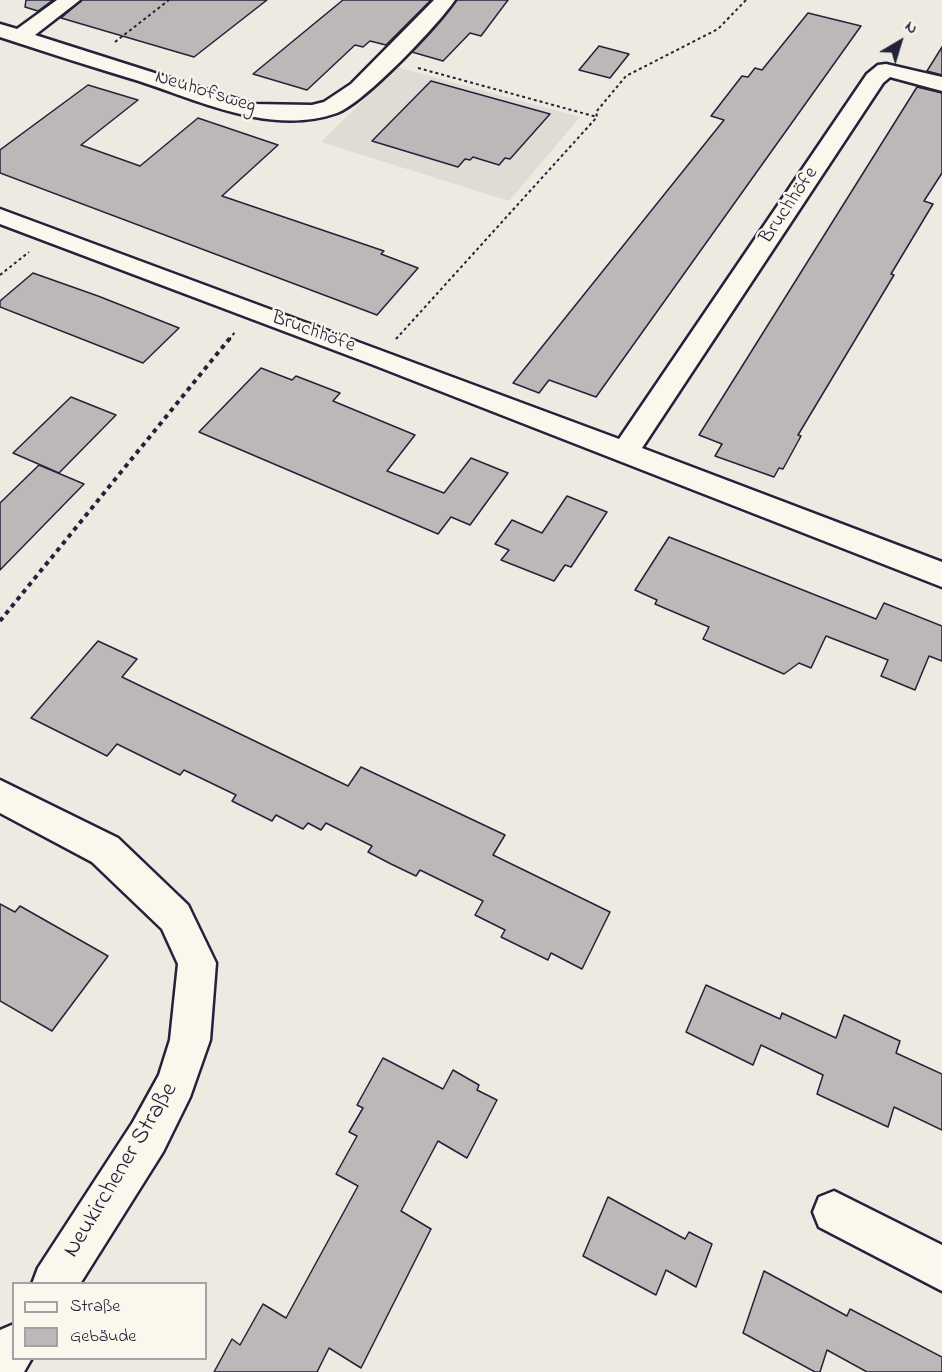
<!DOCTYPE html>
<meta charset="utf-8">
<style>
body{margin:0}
#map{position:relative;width:942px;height:1372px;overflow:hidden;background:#eeeae2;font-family:"Indie Flower",sans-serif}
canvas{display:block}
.legend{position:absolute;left:12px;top:1282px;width:195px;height:78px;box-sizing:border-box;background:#fbf7ec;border:2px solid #a4a2a5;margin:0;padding:8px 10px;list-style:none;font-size:18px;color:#22223b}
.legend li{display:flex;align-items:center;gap:12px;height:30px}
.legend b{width:30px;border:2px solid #a4a2a5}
.north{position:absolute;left:870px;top:12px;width:60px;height:60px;-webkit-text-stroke:4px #fbf7ec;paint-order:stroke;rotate:38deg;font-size:16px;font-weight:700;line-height:24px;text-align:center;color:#22223b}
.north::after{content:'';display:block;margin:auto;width:21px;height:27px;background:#22223b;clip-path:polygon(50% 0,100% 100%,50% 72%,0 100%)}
</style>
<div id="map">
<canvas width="942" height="1372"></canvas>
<ul class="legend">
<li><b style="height:8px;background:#fbf7ec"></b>Straße</li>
<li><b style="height:16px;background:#bcb8b8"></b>Gebäude</li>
</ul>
<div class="north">N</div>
</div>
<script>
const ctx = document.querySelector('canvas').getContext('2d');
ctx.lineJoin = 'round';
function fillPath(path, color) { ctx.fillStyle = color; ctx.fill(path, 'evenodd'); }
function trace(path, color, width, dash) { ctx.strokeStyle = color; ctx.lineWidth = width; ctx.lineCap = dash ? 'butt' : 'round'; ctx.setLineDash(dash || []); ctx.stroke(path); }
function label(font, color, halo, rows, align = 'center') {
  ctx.font = font + ' "Indie Flower",sans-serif'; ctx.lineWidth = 4.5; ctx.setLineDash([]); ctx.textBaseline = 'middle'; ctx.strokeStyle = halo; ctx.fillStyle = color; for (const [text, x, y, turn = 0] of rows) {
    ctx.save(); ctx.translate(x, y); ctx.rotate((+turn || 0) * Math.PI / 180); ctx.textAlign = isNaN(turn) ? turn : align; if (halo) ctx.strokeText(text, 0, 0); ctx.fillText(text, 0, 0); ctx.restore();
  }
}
fillPath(new Path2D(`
 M397,67L580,117L509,201L321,142Z`), '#dfdbd5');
const building = new Path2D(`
 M26,0H53L38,11L25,7Z
 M82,0H267L194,57L61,18Z
 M343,0H431L386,45L370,41L363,47L355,45L307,90L253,74Z
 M457,0H508L481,36L470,33L443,61L412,52Z
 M808,13L861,26L596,397L549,380L539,393L513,383L724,120L711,116L742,76L748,77L755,68L762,70Z
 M599,46L629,54L610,78L579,70Z
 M942,47V75L927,71Z
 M431,81L550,114L510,159L505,158L499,165L473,157L470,160L465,159L458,167L372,141Z
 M88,85L138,100L81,145L140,166L198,118L278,145L222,196L384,251L381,254L418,268L377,315L0,173V150Z
 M917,87L942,93V173L924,201L933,204L891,274L894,275L798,435L801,436L783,469L779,468L774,477L715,456L722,444L699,435Z
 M33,273L98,296L179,328L143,363L0,307V301Z
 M261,368L292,380L296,376L340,393L333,401L415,435L387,471L444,493L471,458L508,473L470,525L451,517L438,534L199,432Z
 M71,397L116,415L59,473L13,453Z
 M39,465L84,484L0,570V503Z
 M567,496L607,512L571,567L565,565L554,581L501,560L509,550L495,544L512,520L542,533Z
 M669,537L876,619L884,603L942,626V661L929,656L915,690L881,676L888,660L826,636L811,668L799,663L784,674L703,639L709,627L655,604L657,600L635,590Z
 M98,641L137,659L122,677L348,786L361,767L505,835L493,855L610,912L582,969L551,953L548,960L501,937L505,930L475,915L483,901L420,870L416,876L391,864L368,852L372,846L326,823L321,830L308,823L303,829L276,815L272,821L232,801L236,795L184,770L180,775L117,744L107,756L31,718Z
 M0,904L15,912L20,906L108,956L52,1031L0,1001Z
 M706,985L780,1019L782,1013L836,1038L844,1015L900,1041L896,1053L942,1074V1130L894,1107L888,1127L817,1094L823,1075L761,1045L753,1065L686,1032Z
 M383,1058L443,1089L453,1070L479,1085L477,1090L497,1100L467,1158L438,1141L401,1211L431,1229L361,1368L329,1348L317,1372H214L232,1339L240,1345L263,1304L286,1318L358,1186L336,1174L357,1136L349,1132L363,1108L357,1105Z
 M608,1197L685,1239L689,1232L712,1244L696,1287L666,1270L656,1295L583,1256Z
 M764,1271L847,1316L850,1309L942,1357V1372H867L827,1350L820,1372H815L743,1333Z`);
fillPath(building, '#bcb8b8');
trace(building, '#22223b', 1.5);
const minor = new Path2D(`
 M57,0H80L35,35L252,104L312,105L324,102L351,84L434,0H455C437,26 365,102 337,113C272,136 200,101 139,81C92,67 46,52 0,37V24L17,29Z
 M886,64L942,77V91L890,77L883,83L642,448L942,562V587L371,364L0,224V209L619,439L867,74L878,65Z
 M0,780L118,838L188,905L216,963L210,1040L190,1097L163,1152L80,1284H32L38,1268L133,1122L159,1075L170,1040L178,964L162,929L92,862L0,813Z
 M834,1191L942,1245V1291L819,1227L813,1212L819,1197Z
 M14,1324V1358H32L24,1372H0V1330Z`);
trace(minor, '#22223b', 5);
trace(new Path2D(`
 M115,42L169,0
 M418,68L597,117
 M0,275L29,252
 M396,339L597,117L596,112L626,76L718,29L746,0
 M229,340L235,332`), '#22223b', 2, [3, 3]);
trace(new Path2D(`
 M0,621L230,338`), '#22223b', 4, [4.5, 4.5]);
fillPath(minor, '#fbf7ec');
label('20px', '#22223b', '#fbf7ec', [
 ["Neuhofsweg",205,93,17],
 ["Bruchhöfe",790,206,-56],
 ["Bruchhöfe",313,333,20]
]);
label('24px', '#22223b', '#fbf7ec', [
 ["Neukirchener Straße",122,1171,-59]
]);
</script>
